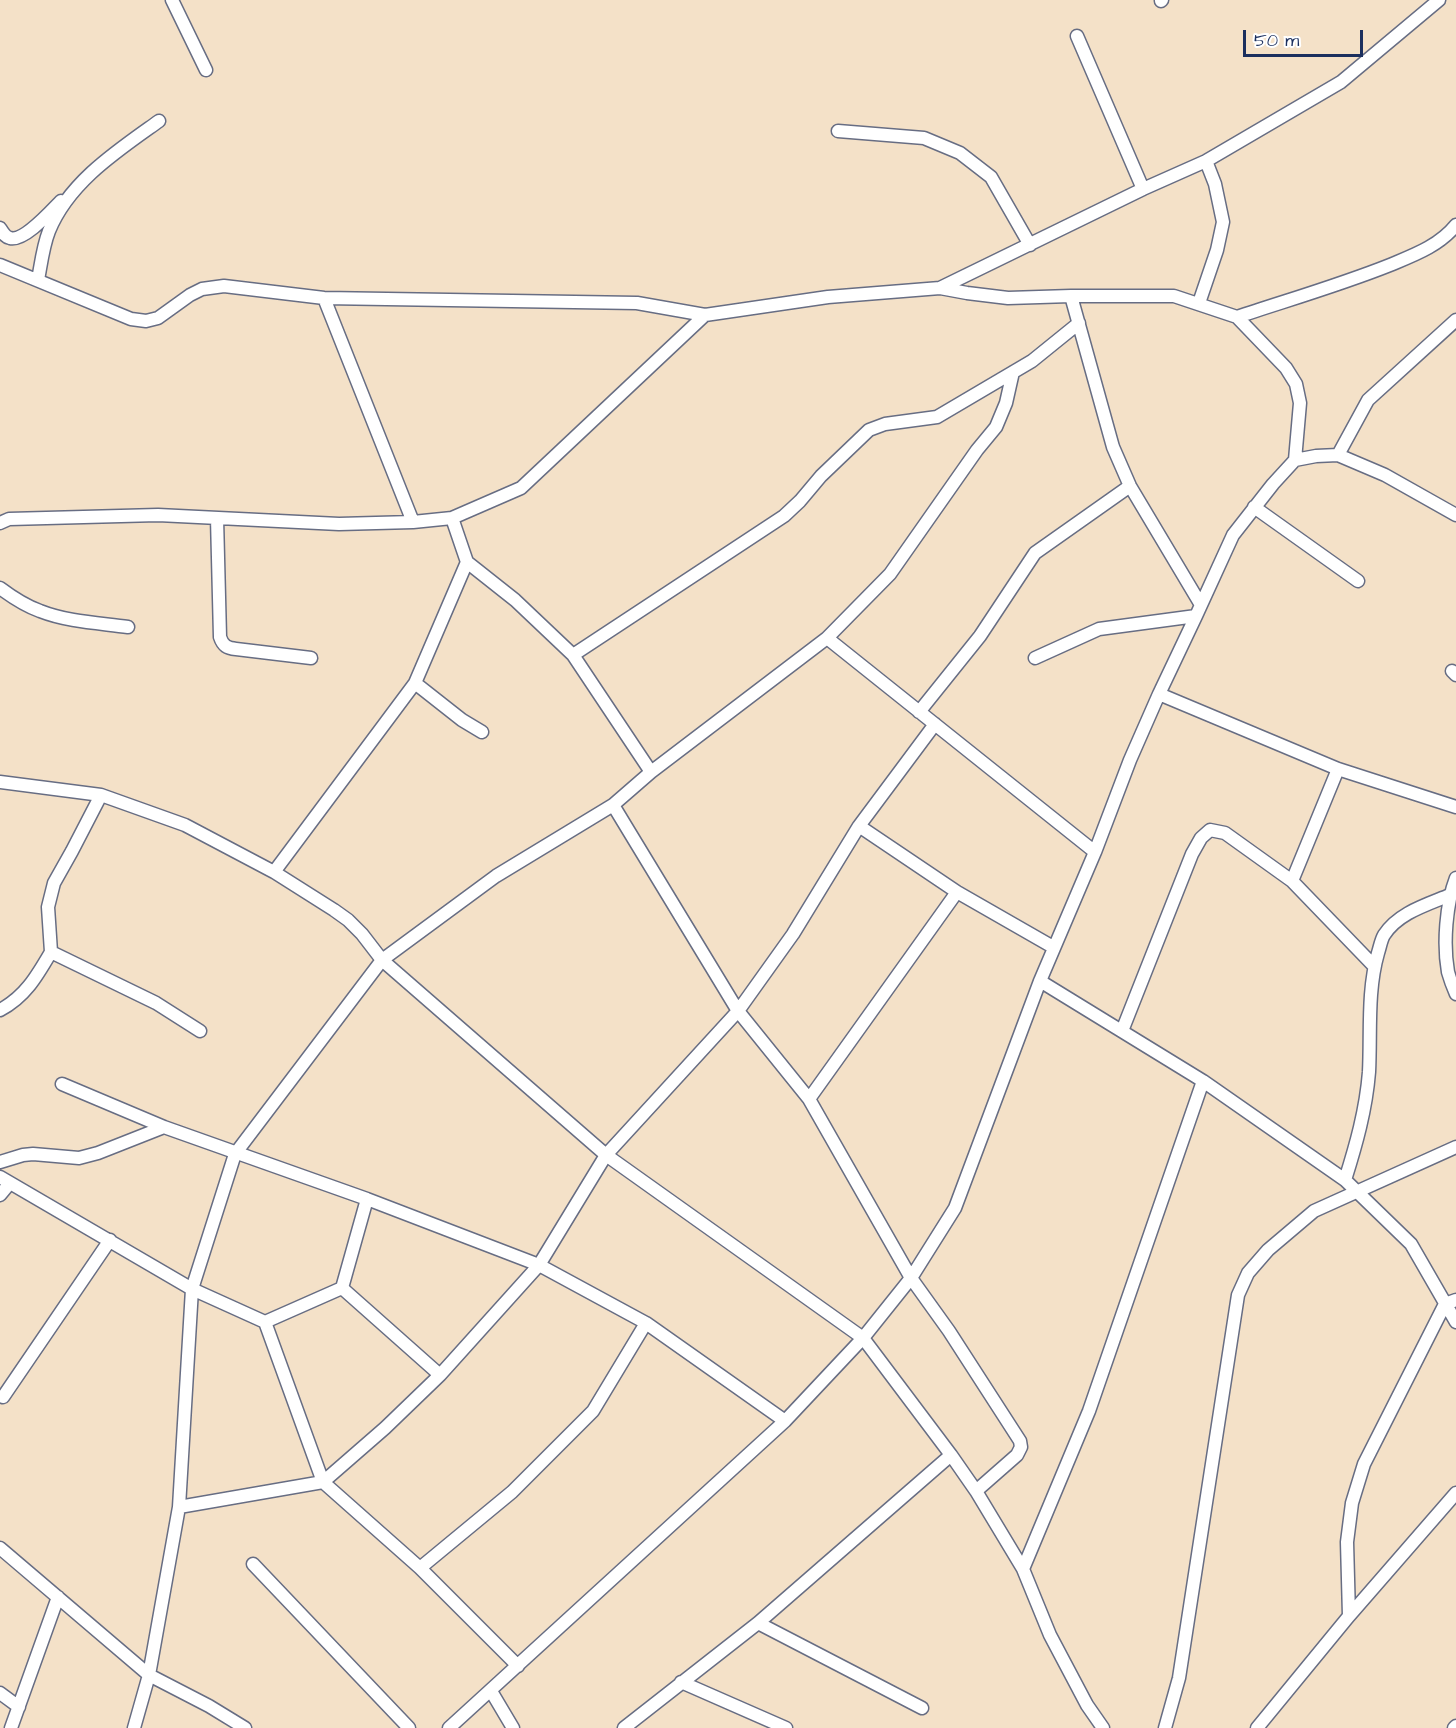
<!DOCTYPE html>
<style>
body{margin:0}
#map{position:relative;width:1456px;height:1728px;overflow:hidden;background:#f4e1c8;font-family:"Architects Daughter",sans-serif}
canvas{display:block}
.scale{position:absolute;left:1243px;top:30px;width:120px;height:27px;box-sizing:border-box;border:3px solid #1b2f5e;border-top:0;padding-left:8px;font-size:18px;line-height:21px;white-space:nowrap;color:#1b2f5e;-webkit-text-stroke:4px #fff;paint-order:stroke}
</style>
<div id="map">
<canvas width="1456" height="1728"></canvas>
<div class="scale">50 m</div>
</div>
<script>
const ctx = document.querySelector('canvas').getContext('2d');
ctx.lineJoin = 'round';
function trace(path, color, width, dash) { ctx.strokeStyle = color; ctx.lineWidth = width; ctx.lineCap = dash ? 'butt' : 'round'; ctx.setLineDash(dash || []); ctx.stroke(path); }
const street = new Path2D(`
 M172,0L206,70
 M1161,1L1162,0
 M1077,36L1143,189
 M838,131L924,138L960,153L991,177L1030,245
 M0,228C3,233 5,237 10,238C24,242 51,211 61,201
 M0,265L131,319L146,321L158,318L190,295L202,289L224,286L324,298L637,303L705,315L828,297L940,288L967,293L1008,298L1071,296H1174L1237,317L1286,368L1296,384L1300,403L1295,460
 M38,280C41,264 43,246 49,231C69,182 117,151 159,121
 M940,288L1143,189L1206,161L1341,82L1439,0
 M1071,296L1113,447L1130,486L1201,605
 M324,298L413,522
 M1199,303L1217,250L1223,222L1215,184L1206,161
 M1237,317C1288,300 1340,285 1390,265C1414,255 1439,246 1456,225
 M1338,455L1368,400L1456,320
 M1254,507L1358,581
 M217,518L220,637C223,646 227,648 236,649L311,658
 M452,518L467,562L515,600L573,655L651,772
 M0,523L9,519L158,515L339,524L413,522L452,518L521,488L705,315
 M0,588C12,597 26,606 40,611C68,622 99,623 128,627
 M827,638L1095,852
 M573,655L784,516L800,501L821,476L869,430L885,424L937,417L1032,361L1079,323
 M1035,658L1099,629L1196,616
 M1452,671L1456,675
 M415,683L462,720L482,732
 M1159,694L1338,769L1456,807
 M919,712L980,636L1035,553L1130,486
 M0,782L101,795L185,825L274,872L334,910L348,920L362,934L382,960L606,1155L863,1338L951,1455L976,1491L1023,1569L1050,1635L1087,1705L1103,1728
 M101,795L72,851L54,883L48,907L51,952L156,1003L200,1031
 M613,805L738,1011L809,1099L911,1278L949,1331L1020,1441L1021,1447L1017,1455L976,1491
 M859,826L957,892L1053,947
 M274,872L415,683L467,562
 M1456,878C1446,904 1443,944 1448,972C1450,979 1453,987 1456,994
 M1292,881L1338,769
 M1040,981L1203,1081L1345,1180L1411,1244L1456,1322
 M0,1010C25,997 37,976 51,952
 M1122,1031L1192,854L1201,838L1210,830L1225,833L1292,881L1374,966
 M62,1084L164,1127
 M809,1099L957,892
 M0,1162L23,1155L33,1154L79,1158L98,1153L164,1127L367,1199L539,1265L646,1323L785,1421
 M0,1177L192,1289L265,1322L323,1482L420,1568L518,1666
 M1345,1180C1356,1145 1366,1110 1369,1072C1371,1033 1367,991 1378,953C1380,947 1381,940 1384,935C1398,913 1426,905 1450,895
 M0,1195L10,1183
 M342,1288L440,1375
 M342,1288L367,1199
 M265,1322L342,1288
 M3,1397L110,1240
 M179,1507L323,1482L385,1428L440,1375L539,1265L606,1155L738,1011L793,934L859,826L935,724
 M0,1548L149,1675L209,1706L245,1728
 M253,1564L409,1728
 M420,1568L512,1492L593,1411L646,1323
 M1023,1569L1089,1411L1203,1081
 M1349,1616L1347,1542L1352,1503L1364,1464L1445,1304L1456,1300
 M758,1623L922,1708
 M681,1682L786,1728
 M491,1691L513,1728
 M0,1693L19,1707
 M11,1728L58,1597
 M134,1728L149,1675L179,1507L192,1289L235,1154L382,960L496,876L613,805L651,772L827,638L890,574L977,450L996,427L1006,403L1013,372
 M449,1728L785,1421L863,1338L911,1278L955,1208L1040,981L1095,852L1130,760L1159,694L1196,616L1233,535L1273,484L1295,460L1316,456L1338,455L1385,475L1456,515
 M624,1728L758,1623L951,1455
 M1165,1728L1179,1678L1238,1295L1248,1273L1268,1250L1314,1211L1456,1147
 M1257,1728L1349,1616L1456,1493
 M1454,1728L1456,1726`);
trace(street, '#676d83', 15);
trace(street, '#fff', 12);
</script>
